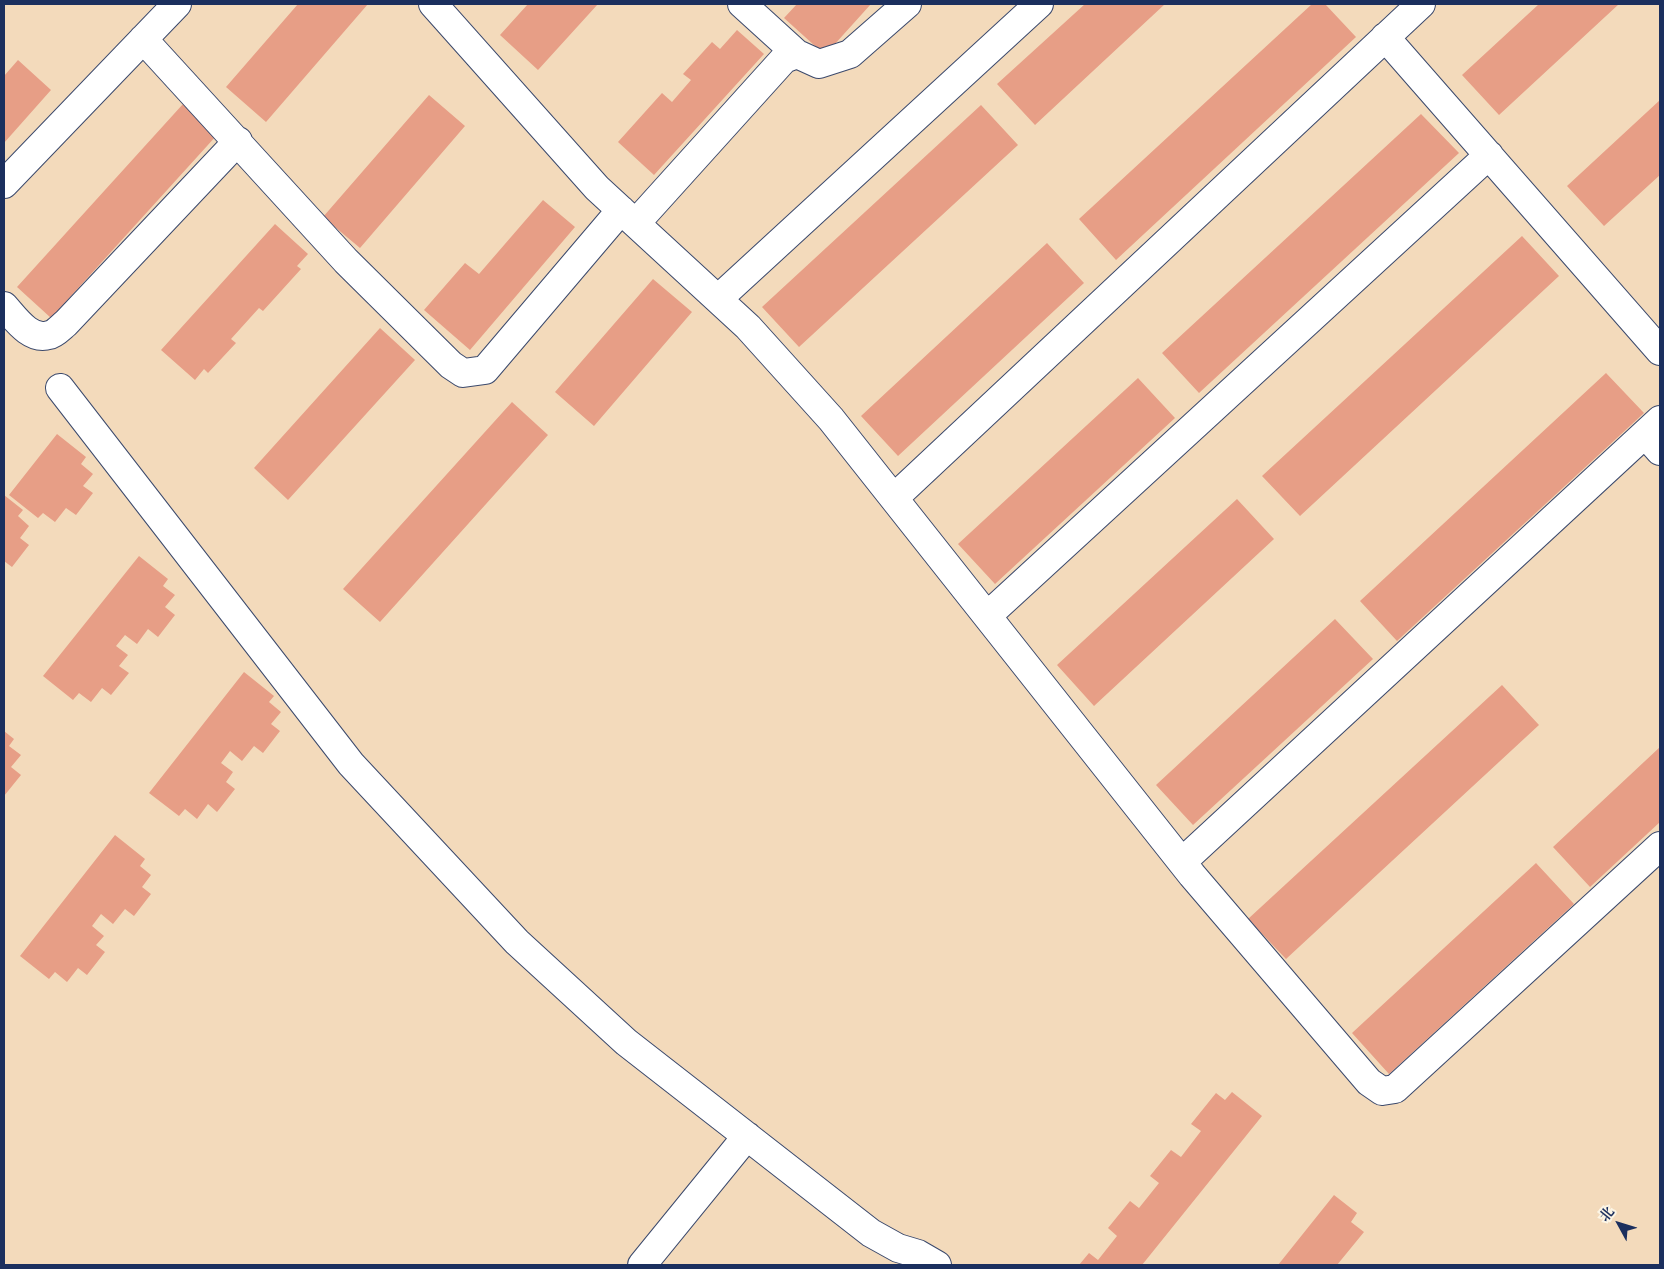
<!DOCTYPE html>
<meta charset="utf-8">
<style>
body{margin:0}
#map{position:relative;width:1664px;height:1269px;overflow:hidden;background:#f3dabb;font-family:"IM FELL Double Pica","Noto Serif SC",serif}
canvas{display:block}
.frame{position:absolute;inset:0;border:5px solid #1b2f5e;pointer-events:none}
.north{position:absolute;left:1594px;top:1199px;width:50px;height:50px;-webkit-text-stroke:4px #fcf5e5;paint-order:stroke;rotate:309deg;font-size:14px;font-weight:700;line-height:20px;text-align:center;color:#1b2f5e}
.north::after{content:'';display:block;margin:auto;width:18px;height:22px;background:#1b2f5e;clip-path:polygon(50% 0,100% 100%,50% 72%,0 100%)}
</style>
<div id="map">
<canvas width="1664" height="1269"></canvas>
<div class="frame"></div>
<div class="north">北</div>
</div>
<script>
const ctx = document.querySelector('canvas').getContext('2d');
ctx.lineJoin = 'round';
function fillPath(path, color) { ctx.fillStyle = color; ctx.fill(path, 'evenodd'); }
function trace(path, color, width, dash) { ctx.strokeStyle = color; ctx.lineWidth = width; ctx.lineCap = dash ? 'butt' : 'round'; ctx.setLineDash(dash || []); ctx.stroke(path); }
fillPath(new Path2D(`
 M298,4H368L266,122L226,87Z
 M528,4H598L538,70L500,35Z
 M797,4H871L825,55L784,18Z
 M1085,4H1165L1035,125L997,84Z
 M1312,4H1325L1356,37L1116,260L1079,219Z
 M1539,4H1619L1499,115L1462,75Z
 M737,30L764,54L654,175L618,142L662,93L672,102L691,80L683,74L712,42L720,49Z
 M18,60L51,90L4,143V76Z
 M429,95L465,126L360,248L323,217Z
 M1660,100V175L1604,226L1567,186Z
 M183,104L217,135L51,318L17,287Z
 M981,105L1018,145L799,347L762,307Z
 M1421,114L1459,153L1199,393L1162,353Z
 M543,200L575,227L470,350L424,310L465,263L479,274Z
 M275,224L308,254L297,266L301,269L263,311L259,308L231,339L236,343L208,373L204,369L195,380L161,350Z
 M1522,236L1559,276L1300,516L1262,476Z
 M1047,243L1084,283L898,456L861,416Z
 M653,279L692,312L594,426L555,392Z
 M380,328L415,360L288,500L254,468Z
 M1606,373L1644,413L1397,641L1360,601Z
 M1138,378L1175,418L995,584L958,544Z
 M512,402L548,435L380,622L343,589Z
 M57,434L86,457L81,464L93,474L83,486L93,493L76,515L66,508L55,522L43,513L38,518L9,495Z
 M4,495L23,510L18,516L29,526L20,538L29,545L12,567L4,561Z
 M1237,499L1274,539L1094,706L1057,665Z
 M139,556L168,579L163,586L175,595L165,607L175,615L158,637L148,629L137,644L125,635L116,646L128,655L119,666L129,673L111,695L102,688L91,702L79,693L73,700L43,676Z
 M1335,619L1373,659L1193,825L1156,785Z
 M244,672L274,696L269,702L281,712L271,724L280,731L263,753L254,746L242,761L230,751L221,763L233,772L226,782L235,789L217,812L208,804L197,819L185,809L179,816L149,793Z
 M1502,685L1539,725L1286,959L1248,919Z
 M4,731L14,739L9,746L21,755L11,767L21,775L4,796Z
 M1660,747V822L1590,887L1553,847Z
 M115,835L145,859L140,866L151,875L142,887L151,894L134,916L125,909L113,924L101,914L92,926L104,936L96,945L105,952L87,975L78,968L67,982L55,972L49,979L20,956Z
 M1536,863L1574,904L1389,1074L1352,1033Z
 M1232,1092L1262,1116L1142,1265H1079L1089,1253L1098,1260L1117,1236L1108,1228L1130,1201L1139,1208L1159,1183L1150,1176L1171,1150L1181,1157L1201,1131L1191,1124L1216,1093L1225,1100Z
 M1334,1195L1357,1213L1351,1222L1364,1232L1337,1265H1278Z`), '#e79e86');
const minor = new Path2D(`
 M433,4L597,188L748,327L831,419L1192,875L1369,1082L1382,1091L1395,1089L1660,846
 M742,4L797,54
 M1385,37L1660,351
 M143,39L346,261L451,365L463,373L485,370L621,210
 M4,184L177,4
 M636,223L784,59L797,54L819,64L850,54L907,4
 M718,299L1039,4
 M4,306C15,318 30,341 49,335C55,334 61,327 66,323L238,141
 M60,388L351,764L517,942L626,1042L871,1233L898,1248L918,1254L937,1265
 M1645,434L1660,451
 M894,498L1421,4
 M987,616L1489,155
 M1182,862L1660,420
 M642,1265L747,1136`);
trace(minor, '#3b496c', 30);
trace(minor, '#fff', 28);
</script>
